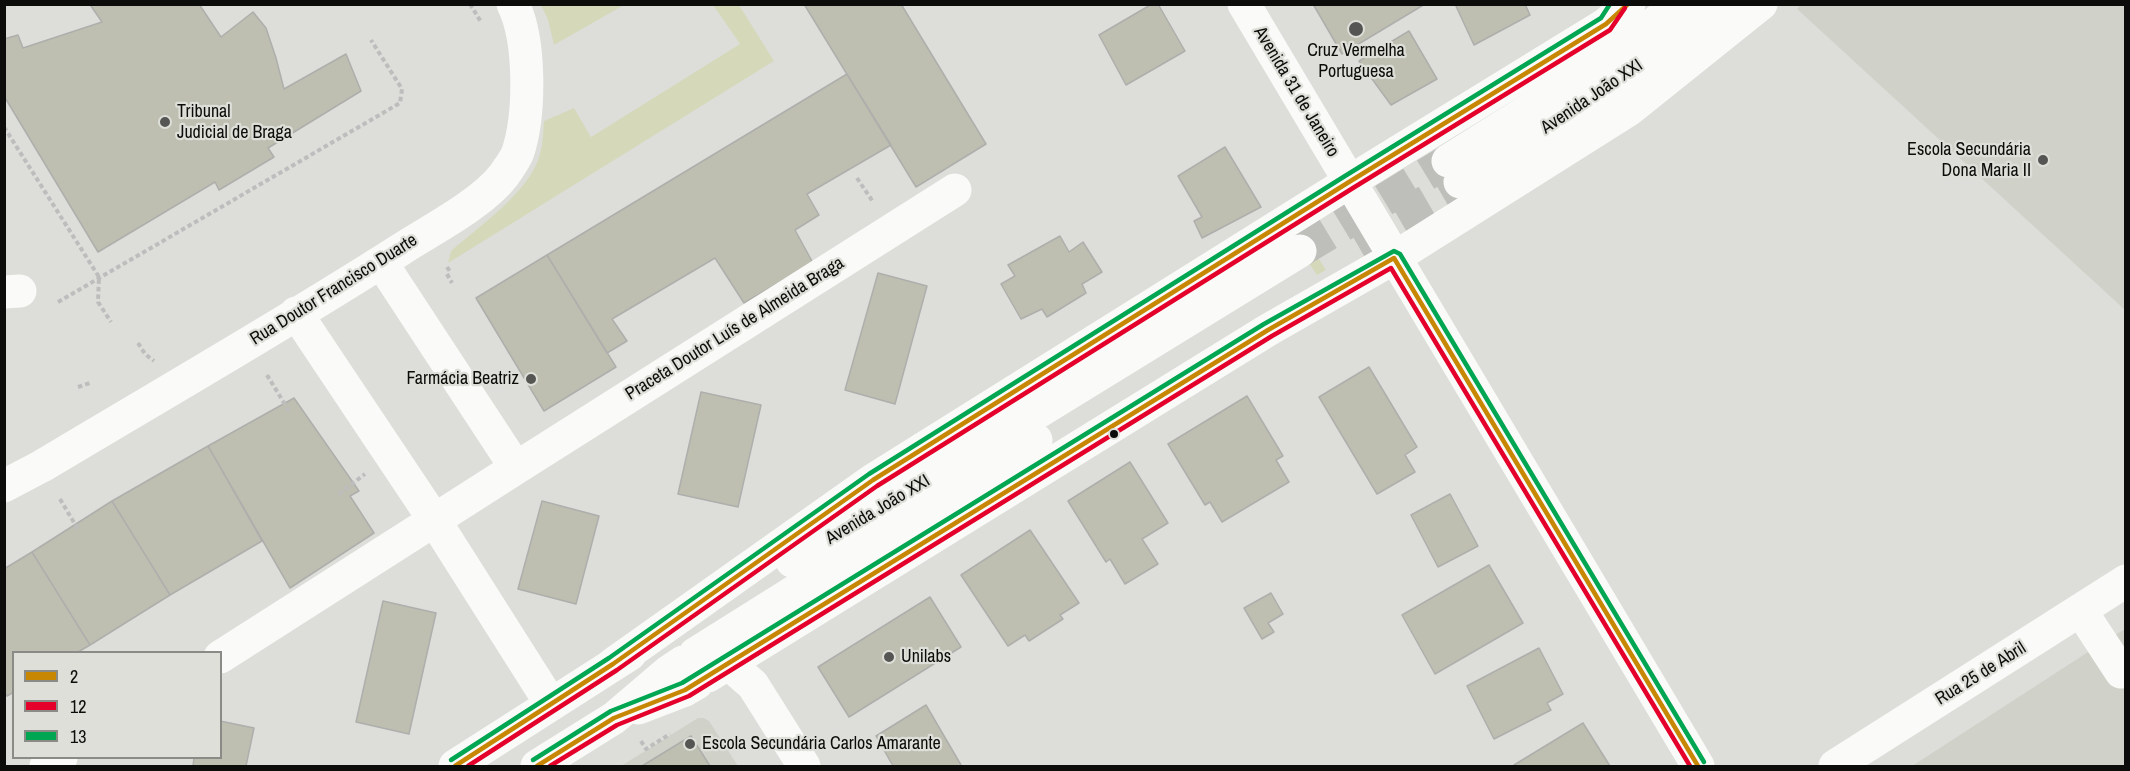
<!DOCTYPE html>
<meta charset="utf-8">
<style>
body{margin:0}
#map{position:relative;width:2130px;height:771px;overflow:hidden;background:#dddeda;font-family:"Archivo Narrow",sans-serif}
canvas{display:block}
.frame{position:absolute;inset:0;border:6px solid #0c0c0a;pointer-events:none}
.legend{position:absolute;left:12px;top:651px;width:210px;height:108px;box-sizing:border-box;background:#dedfd9;border:2px solid #8a8b86;margin:0;padding:8px 10px;list-style:none;font-size:18px;color:#0c0c0a}
.legend li{display:flex;align-items:center;gap:12px;height:30px}
.legend b{width:30px;border:2px solid #8a8b86}
</style>
<div id="map">
<canvas width="2130" height="771"></canvas>
<div class="frame"></div>
<ul class="legend">
<li><b style="height:8px;background:#c88702"></b>2</li>
<li><b style="height:8px;background:#e4002b"></b>12</li>
<li><b style="height:8px;background:#00a651"></b>13</li>
</ul>
</div>
<script>
const ctx = document.querySelector('canvas').getContext('2d');
ctx.lineJoin = 'round';
function fillPath(path, color) { ctx.fillStyle = color; ctx.fill(path, 'evenodd'); }
function trace(path, color, width, dash) { ctx.strokeStyle = color; ctx.lineWidth = width; ctx.lineCap = dash ? 'butt' : 'round'; ctx.setLineDash(dash || []); ctx.stroke(path); }
function label(font, color, halo, rows, align = 'center') {
  ctx.font = font + ' "Archivo Narrow",sans-serif'; ctx.lineWidth = 4.5; ctx.setLineDash([]); ctx.textBaseline = 'middle'; ctx.strokeStyle = halo; ctx.fillStyle = color; for (const [text, x, y, turn = 0] of rows) {
    ctx.save(); ctx.translate(x, y); ctx.rotate((+turn || 0) * Math.PI / 180); ctx.textAlign = isNaN(turn) ? turn : align; if (halo) ctx.strokeText(text, 0, 0); ctx.fillText(text, 0, 0); ctx.restore();
  }
}
fillPath(new Path2D(`
 M1801,4L2125,5V310L1797,9Z
 M2125,629V766H1912L2102,643Z
 M698,718H704L709,721L738,766H621Z`), '#d0d2c9');
fillPath(new Path2D(`
 M541,5H624L554,45L548,20Z
 M713,5H739L774,61L448,263L451,251C479,226 530,192 540,154C543,144 543,132 544,121L574,108L591,137L740,44Z
 M1441,153L1467,196L1453,205L1428,161Z
 M1300,229L1326,270L1317,275L1290,235Z`), '#d5d9ba');
const building = new Path2D(`
 M93,4H199L221,37L253,12L266,28L276,58L284,89L346,54L361,91L268,148L274,157L219,190L215,182L98,252L4,96V39L18,35L23,48L102,22L91,6Z
 M804,4H901L986,144L916,187Z
 M1152,4H1158L1185,51L1126,85L1099,35Z
 M1313,4H1425L1342,54Z
 M1455,4H1525L1530,15L1474,45Z
 M1409,31L1437,79L1391,105L1359,61Z
 M847,74L891,145L807,194L819,215L795,230L813,263L744,303L715,258L612,319L627,341L607,353L547,255Z
 M1225,147L1261,207L1202,238L1194,221L1202,217L1178,176Z
 M1060,236L1069,252L1083,242L1102,272L1082,284L1086,293L1047,317L1042,309L1021,319L1001,284L1015,276L1008,265Z
 M547,255L616,367L544,411L476,298Z
 M878,273L927,286L895,404L845,390Z
 M1369,367L1417,447L1405,455L1415,472L1377,494L1319,397Z
 M701,392L761,405L738,507L678,494Z
 M1247,396L1283,456L1276,460L1289,482L1222,522L1210,502L1205,505L1168,444Z
 M294,398L359,491L350,496L374,533L290,588L208,446Z
 M208,446L262,541L170,595L112,501Z
 M1130,462L1168,523L1142,539L1158,564L1125,584L1110,559L1106,562L1068,501Z
 M1450,494L1478,546L1438,567L1411,515Z
 M112,501L170,595L90,645L32,552Z
 M542,501L599,516L576,604L518,589Z
 M1030,530L1079,603L1060,615L1063,619L1029,641L1025,635L1008,646L961,575Z
 M32,552L90,645L78,652H14V692L7,696L4,692V569Z
 M1489,565L1523,623L1435,674L1402,615Z
 M1271,593L1283,614L1268,623L1274,632L1262,639L1244,608Z
 M930,597L961,647L849,717L818,667Z
 M383,601L436,613L409,734L356,722Z
 M1539,648L1563,694L1547,703L1551,710L1494,739L1467,686Z
 M926,705L961,765L959,766H893L876,736Z
 M220,721L254,728L246,766H193L194,758H220Z
 M1583,723L1610,766H1515L1514,765Z
 M691,736L710,766H642Z`);
fillPath(building, '#bebfb1');
trace(building, '#aeaeac', 1.5);
trace(new Path2D(`
 M1356,242L1460,182
 M1300,251L1448,161`), '#bebebb', 33, [33, 16]);
trace(new Path2D(`
 M470,4L481,22
 M4,127L99,277L98,302L111,322
 M857,178L873,202
 M447,267L451,273
 M447,274L452,283
 M58,302L400,103L402,89L371,40
 M138,343L145,354L154,361
 M267,375L289,411
 M78,387L90,383
 M339,494L365,474
 M60,499L79,531
 M641,741L646,749L670,734`), '#bdbdbd', 4, [4.5, 3]);
trace(new Path2D(`
 M4,292L20,291
 M296,313L435,521L551,704
 M516,468L955,190
 M4,486L42,466C162,394 283,325 400,250C431,230 482,204 504,175C508,169 515,160 518,152C530,115 531,40 513,4
 M2081,611L2121,672
 M220,657L516,468L381,262
 M728,663L753,685L804,766
 M46,766L61,758`), '#fafaf9', 33);
trace(new Path2D(`
 M1244,4L1698,766
 M1448,161L1609,60L1678,4
 M1460,182L1616,85L1718,4
 M792,561L887,505L1300,251
 M695,654L1036,440
 M613,664L873,480L1349,182L1606,24L1629,4
 M708,676L1268,330L1394,258L1630,109L1761,4
 M638,708L685,690L697,683
 M455,766L630,654
 M537,766L614,718L668,672L683,662
 M1835,766L2126,581`), '#fafaf9', 33);
trace(new Path2D(`
 M455,766L613,664L873,480L1349,182L1606,24L1628,4
 M537,766L614,718L685,690L1268,330L1394,258L1698,766`), '#c88702', 4.5);
trace(new Path2D(`
 M468,766L617,670L877,486L1353,188L1610,30L1625,8
 M550,766L617,725L689,696L1272,336L1391,268L1690,766`), '#e4002b', 4.5);
trace(new Path2D(`
 M451,760L609,658L869,474L1345,176L1601,18L1610,4
 M533,760L611,711L682,683L1264,324L1394,251L1400,254L1704,762`), '#00a651', 4.5);
for (const [x, y, r, color] of [
 [1356,29,8,"#555653"],
 [165,122,6,"#555653"],
 [2043,160,6,"#555653"],
 [531,379,6,"#555653"],
 [1114,434,5,"#0c0c0a"],
 [889,657,6,"#555653"],
 [690,744,6,"#555653"]
]) { const dot = new Path2D(); dot.arc(x, y, r, 0, 2 * Math.PI); ctx.fillStyle = color; ctx.fill(dot); trace(dot, '#dedfd9', 2); }
label('18px', '#0c0c0a', '#dedfd9', [
 ["Cruz Vermelha",1356,51,"center"],
 ["Portuguesa",1356,72,"center"],
 ["Tribunal",177,112],
 ["Judicial de Braga",177,133],
 ["Escola Secundária",2031,150,"right"],
 ["Dona Maria II",2031,171,"right"],
 ["Farmácia Beatriz",519,379,"right"],
 ["Unilabs",901,657],
 ["Escola Secundária Carlos Amarante",702,744]
], 'left');
label('18px', '#0c0c0a', '#dedfd9', [
 ["Avenida 31 de Janeiro",1296,92,59],
 ["Avenida João XXI",1592,97,-34],
 ["Rua Doutor Francisco Duarte",334,290,-32],
 ["Praceta Doutor Luís de Almeida Braga",735,329,-32],
 ["Avenida João XXI",878,510,-31],
 ["Rua 25 de Abril",1981,674,-32]
]);
</script>
